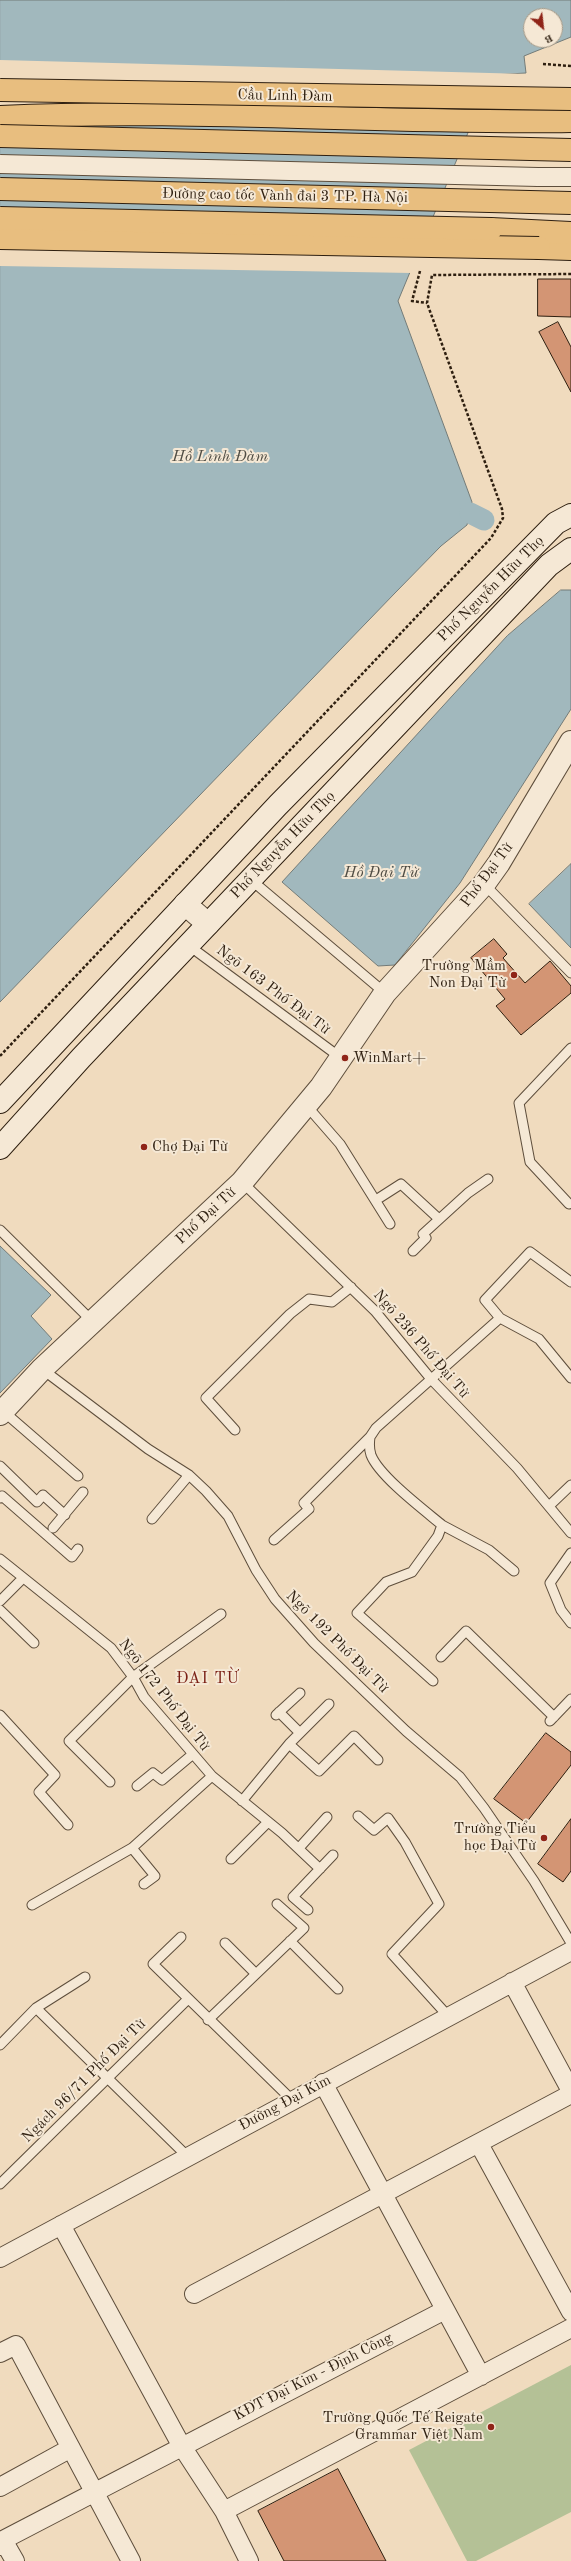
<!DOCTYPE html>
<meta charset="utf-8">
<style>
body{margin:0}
#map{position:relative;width:571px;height:2561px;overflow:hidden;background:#f0dbbe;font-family:"Old Standard TT",serif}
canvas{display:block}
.north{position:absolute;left:523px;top:8px;width:40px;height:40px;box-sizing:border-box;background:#f5e8d5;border:1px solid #a59886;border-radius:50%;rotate:152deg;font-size:11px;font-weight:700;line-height:16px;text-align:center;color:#2e1f10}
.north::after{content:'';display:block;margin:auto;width:14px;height:18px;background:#8f2418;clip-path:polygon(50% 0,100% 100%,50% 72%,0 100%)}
</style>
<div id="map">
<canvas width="571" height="2561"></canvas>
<div class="north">B</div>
</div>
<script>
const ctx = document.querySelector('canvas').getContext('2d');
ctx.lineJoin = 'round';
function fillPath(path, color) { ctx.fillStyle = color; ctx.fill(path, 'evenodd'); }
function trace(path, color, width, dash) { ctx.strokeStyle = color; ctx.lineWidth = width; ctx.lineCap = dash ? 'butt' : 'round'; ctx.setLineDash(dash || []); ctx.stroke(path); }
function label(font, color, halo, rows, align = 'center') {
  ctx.font = font + ' "Old Standard TT",serif'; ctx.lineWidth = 4; ctx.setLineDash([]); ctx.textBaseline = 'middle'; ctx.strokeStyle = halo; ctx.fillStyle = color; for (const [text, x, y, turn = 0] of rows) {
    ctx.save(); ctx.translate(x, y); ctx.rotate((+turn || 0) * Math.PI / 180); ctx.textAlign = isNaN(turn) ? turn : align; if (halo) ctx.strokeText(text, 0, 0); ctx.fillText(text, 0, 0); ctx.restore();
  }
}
fillPath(new Path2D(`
 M571,2365V2512L476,2561H467L409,2450Z`), '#b4c196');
const water = new Path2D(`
 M0,0H571V37L524,56L526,73L492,75L398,301L472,502L467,525L441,546L395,593L0,1002ZM531,16H555V40H531Z
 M561,590H571V709L460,883L395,965L378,966L282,882L507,636Z
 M571,864V948L529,904Z
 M0,1246L51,1295L31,1316L52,1339L0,1393Z`);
fillPath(water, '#a1b8bd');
trace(water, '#737b78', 1);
fillPath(new Path2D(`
 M0,60L527,74L494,77L479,111L0,105Z
 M0,224L428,233L412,273L0,266Z`), '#f0dbbe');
trace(new Path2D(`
 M470,513L484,520`), '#a1b8bd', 21);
const building = new Path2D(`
 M538,279H571V317L538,316Z
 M558,322L571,347V392L539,332Z
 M494,939L507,954L503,958L525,983L550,961L571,986V993L521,1035L496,1006L505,999L471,958Z
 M546,1733L571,1752V1765L526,1823L494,1799Z
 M571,1819V1871L563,1882L538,1864Z
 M338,2469L386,2561H284L258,2511Z`);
fillPath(building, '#d39574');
trace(building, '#2e1f10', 1);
const service = new Path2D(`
 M250,879L385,993
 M484,884L571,973
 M188,945L341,1058
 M306,1105L340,1144L390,1224
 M242,1182L375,1311L431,1379L517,1468L571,1533
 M376,1200L401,1184L439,1219
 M569,1204L530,1162L519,1103L571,1048
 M0,1230L93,1322
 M413,1251L426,1238L423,1234L468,1193L488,1179
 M500,1318L485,1300L530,1252L571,1282
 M42,1369L148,1449L189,1475L206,1491L228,1516L256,1570L275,1599L314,1643L406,1731L460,1777L484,1808L534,1881L571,1943
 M3,1411L78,1476
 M235,1430L206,1398L290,1314L309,1299L332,1302L351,1287
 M370,1437C369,1444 369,1449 371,1455C379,1476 424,1510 442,1525L438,1536L412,1572L386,1582L357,1613L433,1681
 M0,1466L37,1502L43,1495L65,1515
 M0,1498L2,1496L72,1557L78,1549
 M549,1506L571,1485
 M152,1519L189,1475
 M442,1525L489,1550L514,1571
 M53,1528L83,1492
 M274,1540L309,1509L304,1503L370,1437L376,1428L500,1318L539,1339L571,1378
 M571,1553L550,1583L561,1610L571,1623
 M0,1559L111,1648L133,1677L144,1697L212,1776L282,1833L320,1869
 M0,1601L23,1578
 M0,1610L34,1643
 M441,1657L466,1631L554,1717
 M279,1712L300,1733
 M0,1715L55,1775L39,1792L68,1825
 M276,1715L300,1693
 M550,1721L571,1699
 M289,1744L329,1704
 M110,1782L69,1741L133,1677L221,1614
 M137,1786L153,1773L162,1780L193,1754
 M242,1801L289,1744L319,1771L354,1736L378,1760
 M358,1816L374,1830L388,1818L405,1842L439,1904L392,1954L448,2016
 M132,1848L155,1876L144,1884
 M299,1848L327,1817
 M231,1859L268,1822
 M32,1905L132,1848L212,1776
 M308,1910L293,1897L333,1855
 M181,1937L153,1964L292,2100
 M290,1941L338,1989
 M225,1943L256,1974
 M36,2008L187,2156
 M208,2020L304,1928L277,1904
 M0,2045L36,2008L85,1977
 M0,2184L188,1999`);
const minor = new Path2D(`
 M538,177H571
 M512,1982L571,2091
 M323,2083L481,2376
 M479,2144L571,2312
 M61,2225L181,2445L224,2511L249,2561
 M0,2258L571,1951
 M194,2294L571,2094
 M0,2353L16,2345L131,2561
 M0,2487L71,2448
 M224,2511L571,2328
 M3,2540L15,2561
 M0,2546L3,2540L445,2310`);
const tertiary = new Path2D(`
 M185,904L208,924
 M0,1414L42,1369L242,1182L321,1087L385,993L484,884L499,863L571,742`);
const secondary = new Path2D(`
 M0,1102L278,805L556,523L571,515
 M0,1148L81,1058L549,565L571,549`);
const primary = new Path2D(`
 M539,248L571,249`);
const motorway = new Path2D(`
 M0,117C190,108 381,124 571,121
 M491,229L571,233`);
trace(service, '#5e4e3c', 11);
trace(minor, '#5e4e3c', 20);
trace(tertiary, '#5e4e3c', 24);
trace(secondary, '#2e1f10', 24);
trace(primary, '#2e1f10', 24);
trace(motorway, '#2e1f10', 24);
trace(new Path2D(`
 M543,64L571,66
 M420,271L412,301L427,303
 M0,1056L491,538L503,518L502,509L427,303L432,275L571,274`), '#2e1f10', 2.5, [3, 2]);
trace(service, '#f5e8d5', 9);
trace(minor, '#f5e8d5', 18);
trace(tertiary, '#f5e8d5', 22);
trace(secondary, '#f5e8d5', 22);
trace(primary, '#e8be7f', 22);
trace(motorway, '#e8be7f', 22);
const minorBridge = new Path2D(`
 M0,164L538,177`);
const primaryBridge = new Path2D(`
 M0,90L571,99
 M0,238L539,248`);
const motorwayBridge = new Path2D(`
 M0,136L571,150
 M0,189L571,203
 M0,218L491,229`);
trace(minorBridge, '#5e4e3c', 20, []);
trace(primaryBridge, '#2e1f10', 24, []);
trace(motorwayBridge, '#2e1f10', 24, []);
trace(minorBridge, '#f5e8d5', 18);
trace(primaryBridge, '#e8be7f', 22);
trace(motorwayBridge, '#e8be7f', 22);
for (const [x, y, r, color] of [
 [514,975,4,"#8f2418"],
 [345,1058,4,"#8f2418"],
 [144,1147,4,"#8f2418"],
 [544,1838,4,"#8f2418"],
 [491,2427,4,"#8f2418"]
]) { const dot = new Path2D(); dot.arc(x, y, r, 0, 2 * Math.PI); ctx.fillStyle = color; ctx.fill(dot); trace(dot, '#f5e8d5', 1.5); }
label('15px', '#2e1f10', '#f5e8d5', [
 ["Cầu Linh Đàm",285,96,1],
 ["Đường cao tốc Vành đai 3 TP. Hà Nội",285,196,1],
 ["Phố Nguyễn Hữu Thọ",491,589,-45],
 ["Phố Nguyễn Hữu Thọ",283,845,-46],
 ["Phố Đại Từ",487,875,-53],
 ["Ngõ 163 Phố Đại Từ",273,990,37],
 ["Phố Đại Từ",206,1216,-43],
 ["Ngõ 236 Phố Đại Từ",421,1344,49],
 ["Ngõ 192 Phố Đại Từ",337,1642,45],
 ["Ngõ 172 Phố Đại Từ",164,1695,52],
 ["Ngách 96/71 Phố Đại Từ",84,2081,-45],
 ["Đường Đại Kim",285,2103,-28],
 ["KĐT Đại Kim - Định Công",313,2377,-27]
]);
label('15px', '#2e1f10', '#f5e8d5', [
 ["Trường Mầm",506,966],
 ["Non Đại Từ",506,983],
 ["WinMart+",353,1058,"left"],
 ["Chợ Đại Từ",152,1147,"left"],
 ["Trường Tiểu",536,1829],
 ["học Đại Từ",536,1846],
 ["Trường Quốc Tế Reigate",483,2418],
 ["Grammar Việt Nam",483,2435]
], 'right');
label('italic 16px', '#504d44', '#f5e8d5', [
 ["Hồ Linh Đàm",220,457],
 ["Hồ Đại Từ",381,873]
]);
ctx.letterSpacing = '1px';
label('16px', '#7a1f14', '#f5e8d5', [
 ["ĐẠI TỪ",208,1679]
]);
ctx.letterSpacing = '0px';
</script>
